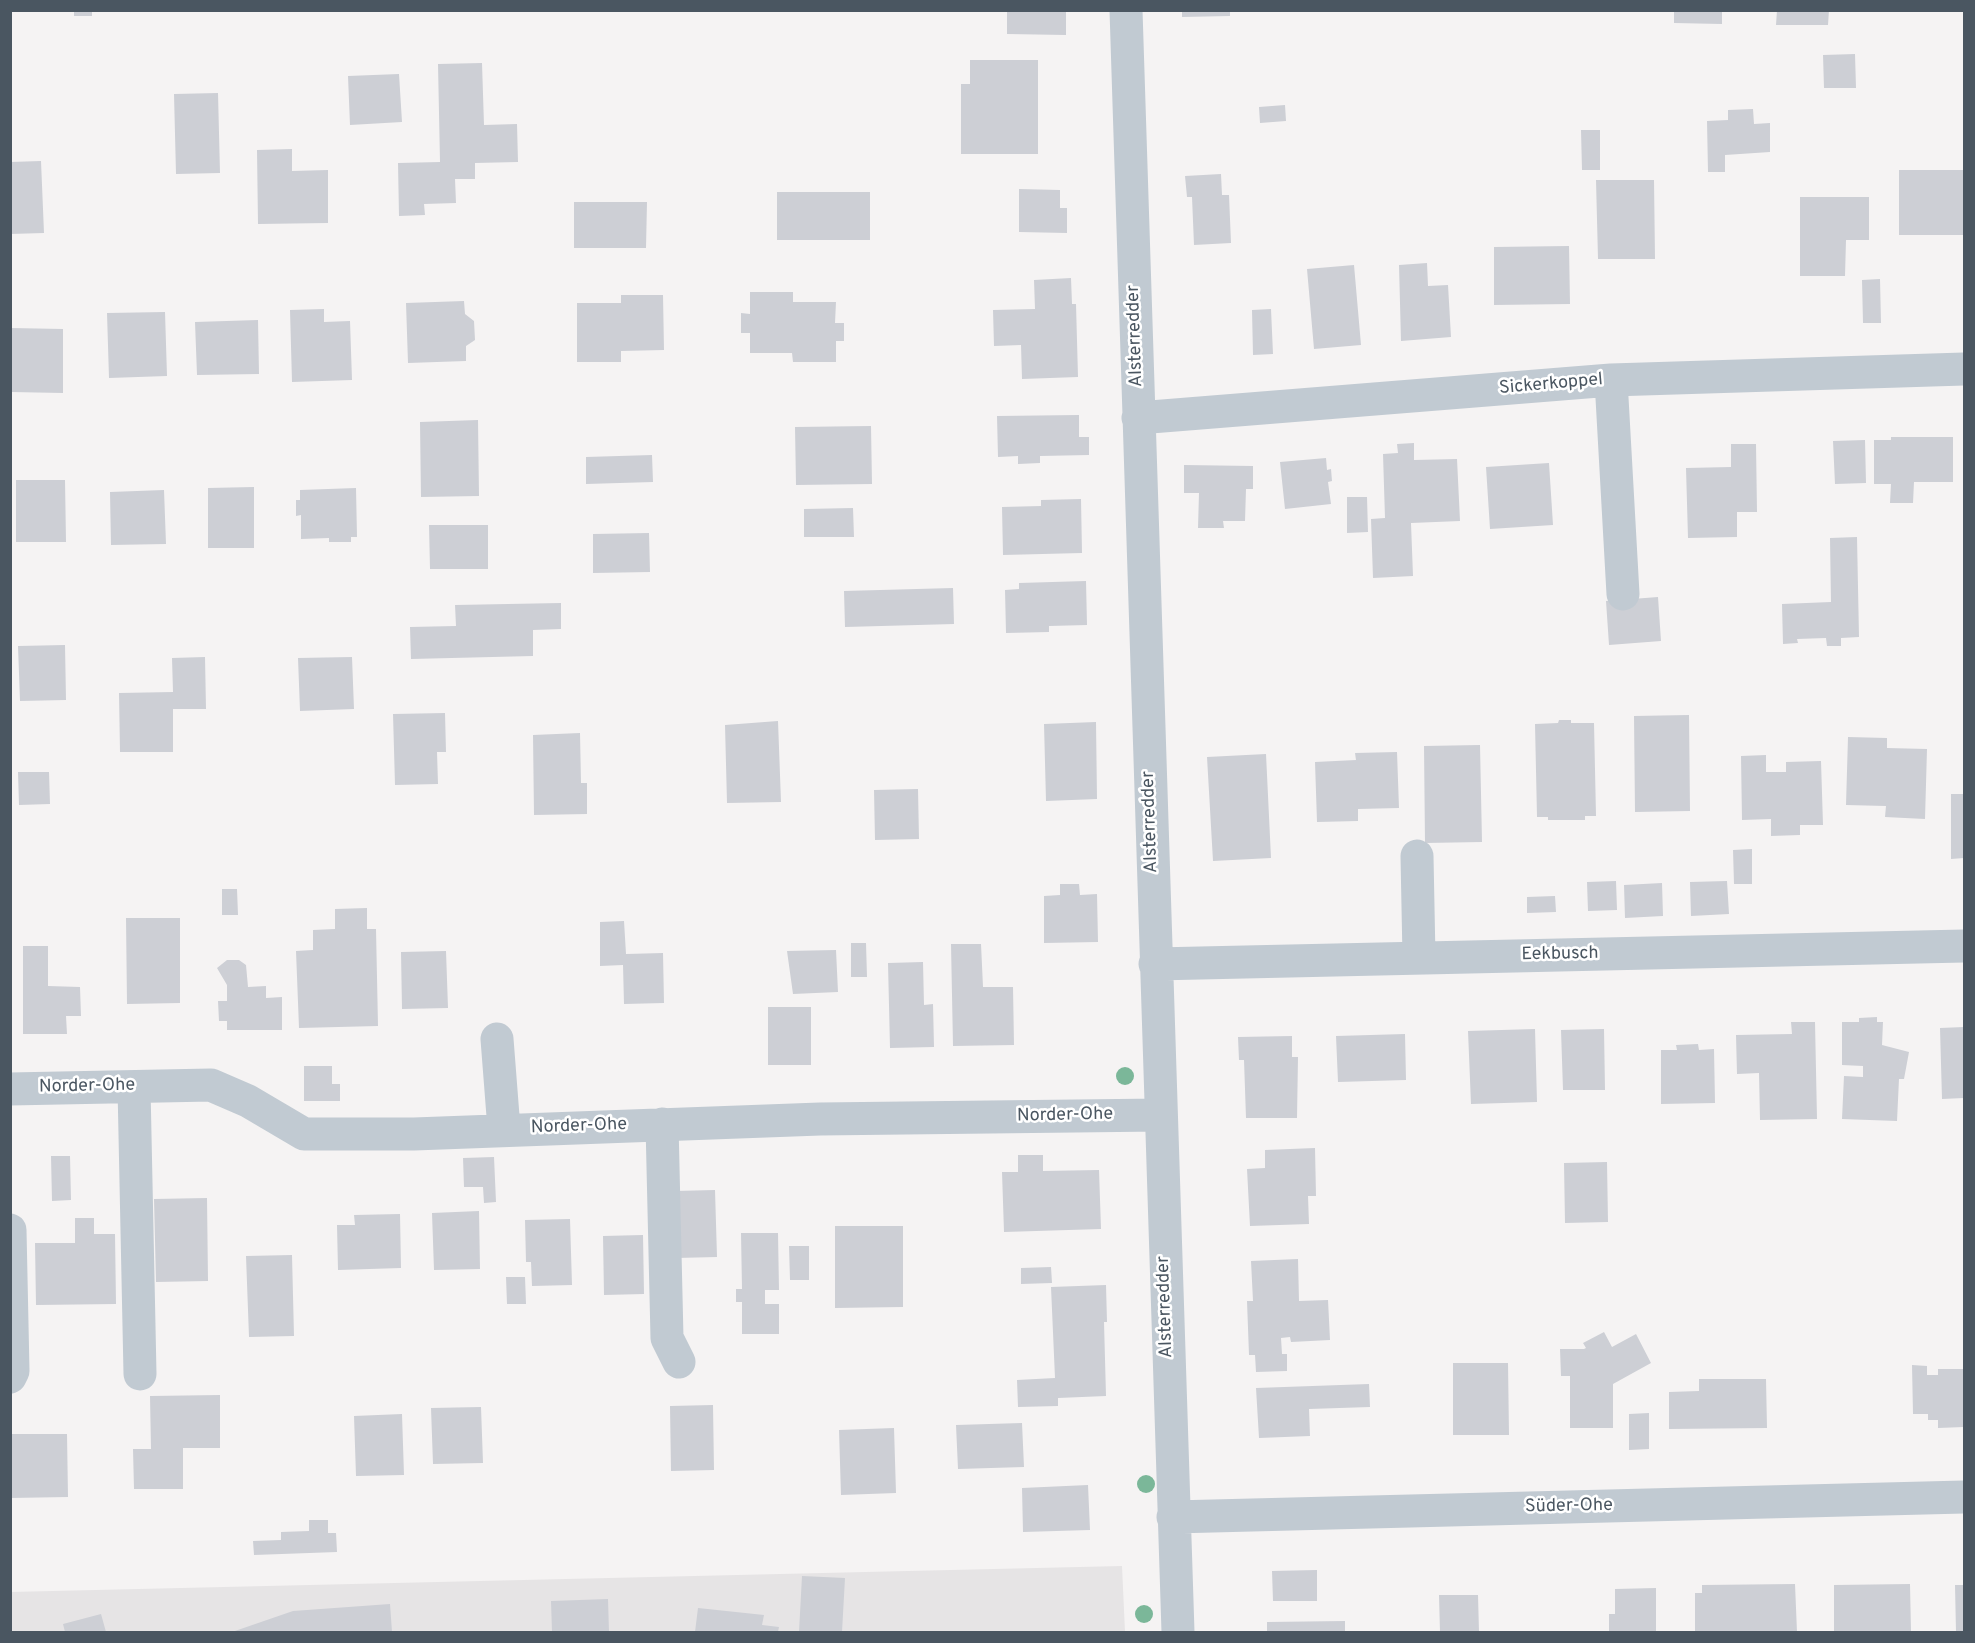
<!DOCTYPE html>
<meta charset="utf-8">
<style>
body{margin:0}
#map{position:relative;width:1975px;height:1643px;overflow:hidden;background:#f5f3f3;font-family:Overpass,sans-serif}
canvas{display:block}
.frame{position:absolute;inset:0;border:12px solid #4a5661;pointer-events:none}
</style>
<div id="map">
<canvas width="1975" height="1643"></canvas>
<div class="frame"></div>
</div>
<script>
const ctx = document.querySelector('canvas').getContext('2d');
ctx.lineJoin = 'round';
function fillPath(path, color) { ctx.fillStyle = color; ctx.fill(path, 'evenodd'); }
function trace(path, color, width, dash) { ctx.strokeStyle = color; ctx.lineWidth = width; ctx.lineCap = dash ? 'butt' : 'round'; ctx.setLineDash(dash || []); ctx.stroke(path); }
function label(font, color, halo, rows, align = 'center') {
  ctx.font = font + ' Overpass,sans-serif'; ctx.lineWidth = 5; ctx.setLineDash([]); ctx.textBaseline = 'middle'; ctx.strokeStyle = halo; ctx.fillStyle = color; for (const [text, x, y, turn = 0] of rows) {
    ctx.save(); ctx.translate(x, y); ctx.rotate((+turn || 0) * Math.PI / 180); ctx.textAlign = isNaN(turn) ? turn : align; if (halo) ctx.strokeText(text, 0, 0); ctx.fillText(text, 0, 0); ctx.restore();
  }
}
fillPath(new Path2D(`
 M1122,1566L1125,1632H11L10,1592Z`), '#e6e4e5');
fillPath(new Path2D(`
 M74,10H92V16H74Z
 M1007,10H1066V35L1007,34Z
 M1182,10H1230V16L1182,17Z
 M1674,10H1722V24L1674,23Z
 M1777,10H1829L1828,25H1776Z
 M1855,54L1856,88H1824L1823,55Z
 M970,60H1038V154H961V84H970Z
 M482,63L484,125L517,124L518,162L475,163V179H455L456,203L424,204L425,215L399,216L398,163L440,162L438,64Z
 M399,74L402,122L350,125L348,76Z
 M218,93L220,173L176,174L174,94Z
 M1285,105L1286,121L1260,123L1259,107Z
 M1753,109L1754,124L1770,123V152L1725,155V172H1708L1707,121L1728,120V110Z
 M1581,130H1600V170H1582Z
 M292,149V171L328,170V223L258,224L257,150Z
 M41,161L44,233L10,234V162Z
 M1899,170H1964V235H1899Z
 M1221,174L1222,195H1229L1231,243L1194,245L1192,197H1187L1185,176Z
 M1596,180H1654L1655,259H1598Z
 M1019,189L1060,190V208H1067V233L1019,232Z
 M777,192H870V240H777Z
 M1800,197H1869V240H1846L1845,276H1800Z
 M574,202H647L646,248H574Z
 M1569,246L1570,304L1494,305V247Z
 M1427,263L1428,286L1448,285L1451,337L1401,341L1399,265Z
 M1354,265L1361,345L1314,349L1307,269Z
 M1071,278L1072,304H1076L1078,377L1022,379L1021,345L994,346L993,310L1035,309L1034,280Z
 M1880,279L1881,323H1863L1862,280Z
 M750,292H793V302H836L835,323H844V341H836V362H793L792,353H750V333H741V313L750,314Z
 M621,295H663L664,350L621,351V362H577V303H621Z
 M464,301L465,314L474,321L475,340L466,346V361L408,363L406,303Z
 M324,309V322L350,321L352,380L292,382L290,310Z
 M1271,309L1273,354L1253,355L1252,310Z
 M165,312L167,376L109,378L107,313Z
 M258,320L259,374L197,375L195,322Z
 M11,328L63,329V393L11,392Z
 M1079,415V437H1089V455L1040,456V463L1018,464V456L998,457L997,416Z
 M478,420L479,496L421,497L420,422Z
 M871,426L872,484L796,485L795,427Z
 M1891,437H1953V482H1914L1913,503H1890L1891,484H1874V440H1891Z
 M1865,440L1866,483L1835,484L1833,441Z
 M1414,443V460L1457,459L1460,521L1411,523L1413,576L1373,578L1371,519L1385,518L1383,454L1398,453L1397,444Z
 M1731,444H1756L1757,512H1737V537L1688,538L1686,468L1731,467Z
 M652,455L653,482L586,484V457Z
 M1326,458L1327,470L1331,469L1332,481L1328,482L1331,504L1285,509L1280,462Z
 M1549,463L1553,525L1490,529L1486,467Z
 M1184,465L1253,466V489H1246L1245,521H1223L1224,528H1198L1199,493H1184Z
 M16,480H65L66,542H16Z
 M254,487V548H208V488Z
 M356,488L357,537H351V542H329V538L301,539V515L296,516V500H300V490Z
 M164,490L166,544L111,545L110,492Z
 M1347,497H1367L1368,532L1347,533Z
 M1081,499L1082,553L1003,555L1002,507L1041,506V500Z
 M853,508L854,537H804V509Z
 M429,525H488V569H430Z
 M649,533L650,572L593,573V534Z
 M1857,537L1859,637L1841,638V646H1827L1826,638L1797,639L1798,643L1783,644L1782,604L1831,602L1830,538Z
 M1086,581L1087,625L1049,626V632L1006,633L1005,590L1019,589V583Z
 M953,588L954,624L845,627L844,591Z
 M1658,597L1661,641L1609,645L1606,601Z
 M561,603V629L533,630V656L411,659L410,627L456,626L455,605Z
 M65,645L66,700L20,701L18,646Z
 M205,657L206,709H173V752H120L119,693L173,692L172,658Z
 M352,657L354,709L300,711L298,658Z
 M445,713L446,752H437L438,784L395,785L393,714Z
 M1689,715L1690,811L1635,812L1634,716Z
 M1559,720H1571V723H1594L1596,816H1585V820H1548V817H1537L1535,724L1558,723Z
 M778,721L781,802L727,803L725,725Z
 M1096,722L1097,799L1046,801L1044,724Z
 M580,733L581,783H587V814L534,815L533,735Z
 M1848,737L1887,738V748L1927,749L1925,819L1885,817L1886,806L1846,805Z
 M1480,745L1482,842L1425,843L1424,746Z
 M1397,752L1399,808L1358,809V821L1317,822L1315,762L1356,760L1355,753Z
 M1266,754L1271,858L1213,861L1207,757Z
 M1766,755V772H1786V762L1821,761L1823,825H1800V835L1771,836V819L1742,820L1741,756Z
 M18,772H49L50,804L19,805Z
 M918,789L919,839L875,840L874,790Z
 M1951,794H1964V858L1951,859Z
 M1752,849V884H1734L1733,850Z
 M1616,881L1617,910L1588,911L1587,882Z
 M1727,881L1729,914L1691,916L1690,882Z
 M1662,883L1663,916L1625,918L1624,885Z
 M1060,884H1079L1080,895L1097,894L1098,942L1044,943V896L1060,895Z
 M222,889H237L238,915H222Z
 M1555,896L1556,912L1527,913V897Z
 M367,908V929H376L378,1026L299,1028L296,951L313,950V930L335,929V909Z
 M126,918H180V1003L127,1004Z
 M624,921L626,954L663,953L664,1003L624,1004L623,965L600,966V922Z
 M851,943H866L867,977H851Z
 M951,944H981L983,987H1013L1014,1045L953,1046Z
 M23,946H48V986L80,987L81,1016H66L67,1034H23Z
 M836,950L838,992L793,994L787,951Z
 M446,951L448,1008L402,1009L401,952Z
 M227,960H239L246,965L248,987L266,986V998L282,997V1030H227V1021H219L218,1001H227V985L217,968Z
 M923,962L924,1005L933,1004L934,1047L890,1048L888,963Z
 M768,1007H811V1065H768Z
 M1877,1017V1022H1883L1882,1045L1909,1052L1904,1079H1899L1897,1121L1842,1119L1844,1076L1863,1077V1066L1842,1065V1022H1859V1018Z
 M1791,1022H1815L1817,1119L1760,1120L1759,1073L1737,1074L1736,1035L1792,1034Z
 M1964,1027V1098L1942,1099L1940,1028Z
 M1535,1029L1537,1102L1471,1104L1468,1031Z
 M1604,1029L1605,1090H1563L1561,1030Z
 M1405,1034L1406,1080L1338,1082L1336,1036Z
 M1292,1036V1057H1298L1297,1118H1246L1244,1060H1239L1238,1037Z
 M1698,1044L1699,1050L1714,1049L1715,1103L1661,1104V1050H1677L1676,1045Z
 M304,1066H332V1084H340V1101H304Z
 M1315,1148L1316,1196H1308L1309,1224L1250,1226L1247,1169L1265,1168V1150Z
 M1018,1155H1043V1171L1099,1170L1101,1229L1004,1232L1002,1172H1018Z
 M51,1156H70L71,1200L52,1201Z
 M494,1157L496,1202L484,1203L483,1187H464L463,1158Z
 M1607,1162L1608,1222L1565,1223L1564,1163Z
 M715,1190L717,1257L676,1258L675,1191Z
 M207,1198L208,1281L156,1282L154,1199Z
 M479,1211L480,1269L434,1270L432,1213Z
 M400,1214L401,1268L338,1270L337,1225H355L354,1215Z
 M75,1218H94V1234H115L116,1304L36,1305L35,1243H75Z
 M570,1219L572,1285L532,1286L531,1262H526L525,1220Z
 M835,1226H903V1307L835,1308Z
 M741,1233H778L779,1290H765V1304H779V1334H742V1302H736V1289H742Z
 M643,1235L644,1294L604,1295L603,1236Z
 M789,1246H809V1280H790Z
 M292,1255L294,1336L249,1337L246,1256Z
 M1298,1259L1299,1301L1328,1300L1330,1340L1291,1342L1290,1337L1281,1338L1282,1354H1287V1371L1256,1372L1255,1355H1249L1247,1301H1253L1251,1261Z
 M1051,1267L1052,1283L1021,1284V1268Z
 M506,1277H525L526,1304H507Z
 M1106,1285L1107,1322H1104L1106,1396L1058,1398V1406L1018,1407L1017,1380L1055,1378L1051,1287Z
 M1604,1332L1612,1347L1636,1334L1651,1363L1613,1384V1428H1570V1376H1561L1560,1349H1584L1586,1348L1583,1343Z
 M1453,1363H1508L1509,1435H1453Z
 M1912,1365L1927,1366V1375H1938V1369H1964V1427L1938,1428V1420H1928V1414H1913Z
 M1699,1379H1766L1767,1428L1669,1429V1392L1699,1391Z
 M1369,1384L1370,1407L1309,1409L1310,1436L1259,1438L1256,1388Z
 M220,1395V1448H183V1489H134L133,1449H151L150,1396Z
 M713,1405L714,1470L671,1471L670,1406Z
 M481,1407L483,1463L433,1464L431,1408Z
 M1649,1413V1449L1629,1450V1414Z
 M402,1414L404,1475L356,1476L354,1416Z
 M1022,1423L1024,1467L958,1469L956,1425Z
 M894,1428L896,1493L841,1495L839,1430Z
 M10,1434H67L68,1497L10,1498Z
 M1088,1485L1090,1530L1023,1532L1022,1488Z
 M309,1520H328V1533H336L337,1552L254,1555L253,1541L281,1540V1532L309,1531Z
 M1317,1570V1601H1273L1272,1571Z
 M802,1576L845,1578L842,1632H799Z
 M1795,1584L1797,1632H1695V1593H1702V1585Z
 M1910,1584L1911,1632H1834V1585Z
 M1955,1585H1964V1632H1956Z
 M1656,1588V1632H1609V1614H1615V1589Z
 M1439,1595H1478L1479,1632H1440Z
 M608,1599L609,1632H552L551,1601Z
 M390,1604L392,1632H232L293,1611Z
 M698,1608L764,1615L762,1625L779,1627L778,1632H695Z
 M101,1614L106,1632H65L63,1624Z
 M1345,1621V1632H1267V1622Z`), '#cdcfd5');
trace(new Path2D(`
 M1126,10L1178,1632
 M1611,380L1623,594
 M1138,418L1611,380L1964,369
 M1417,856L1419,958
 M1155,964L1964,946
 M497,1039L504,1129
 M134,1087L140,1374
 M10,1089L211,1085L248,1101L304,1134H414L820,1119L1160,1115
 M662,1124L667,1338L679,1362
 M10,1230L13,1371L10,1377
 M1173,1517L1964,1497`), '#c1cad2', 33);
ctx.fillStyle = '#7bb799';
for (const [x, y] of [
 [1125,1076],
 [1146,1484],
 [1144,1614]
]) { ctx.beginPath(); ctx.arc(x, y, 9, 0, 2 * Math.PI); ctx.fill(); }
label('18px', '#4a5661', '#fff', [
 ["Alsterredder",1136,336,-92],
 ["Sickerkoppel",1551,385,-5],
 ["Alsterredder",1151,822,-92],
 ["Eekbusch",1560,955,-1],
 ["Norder-Ohe",87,1087,-1],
 ["Norder-Ohe",1065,1116,-1],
 ["Norder-Ohe",579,1127,-2],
 ["Alsterredder",1166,1307,-92],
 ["Süder-Ohe",1569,1507,-1]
]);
</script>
